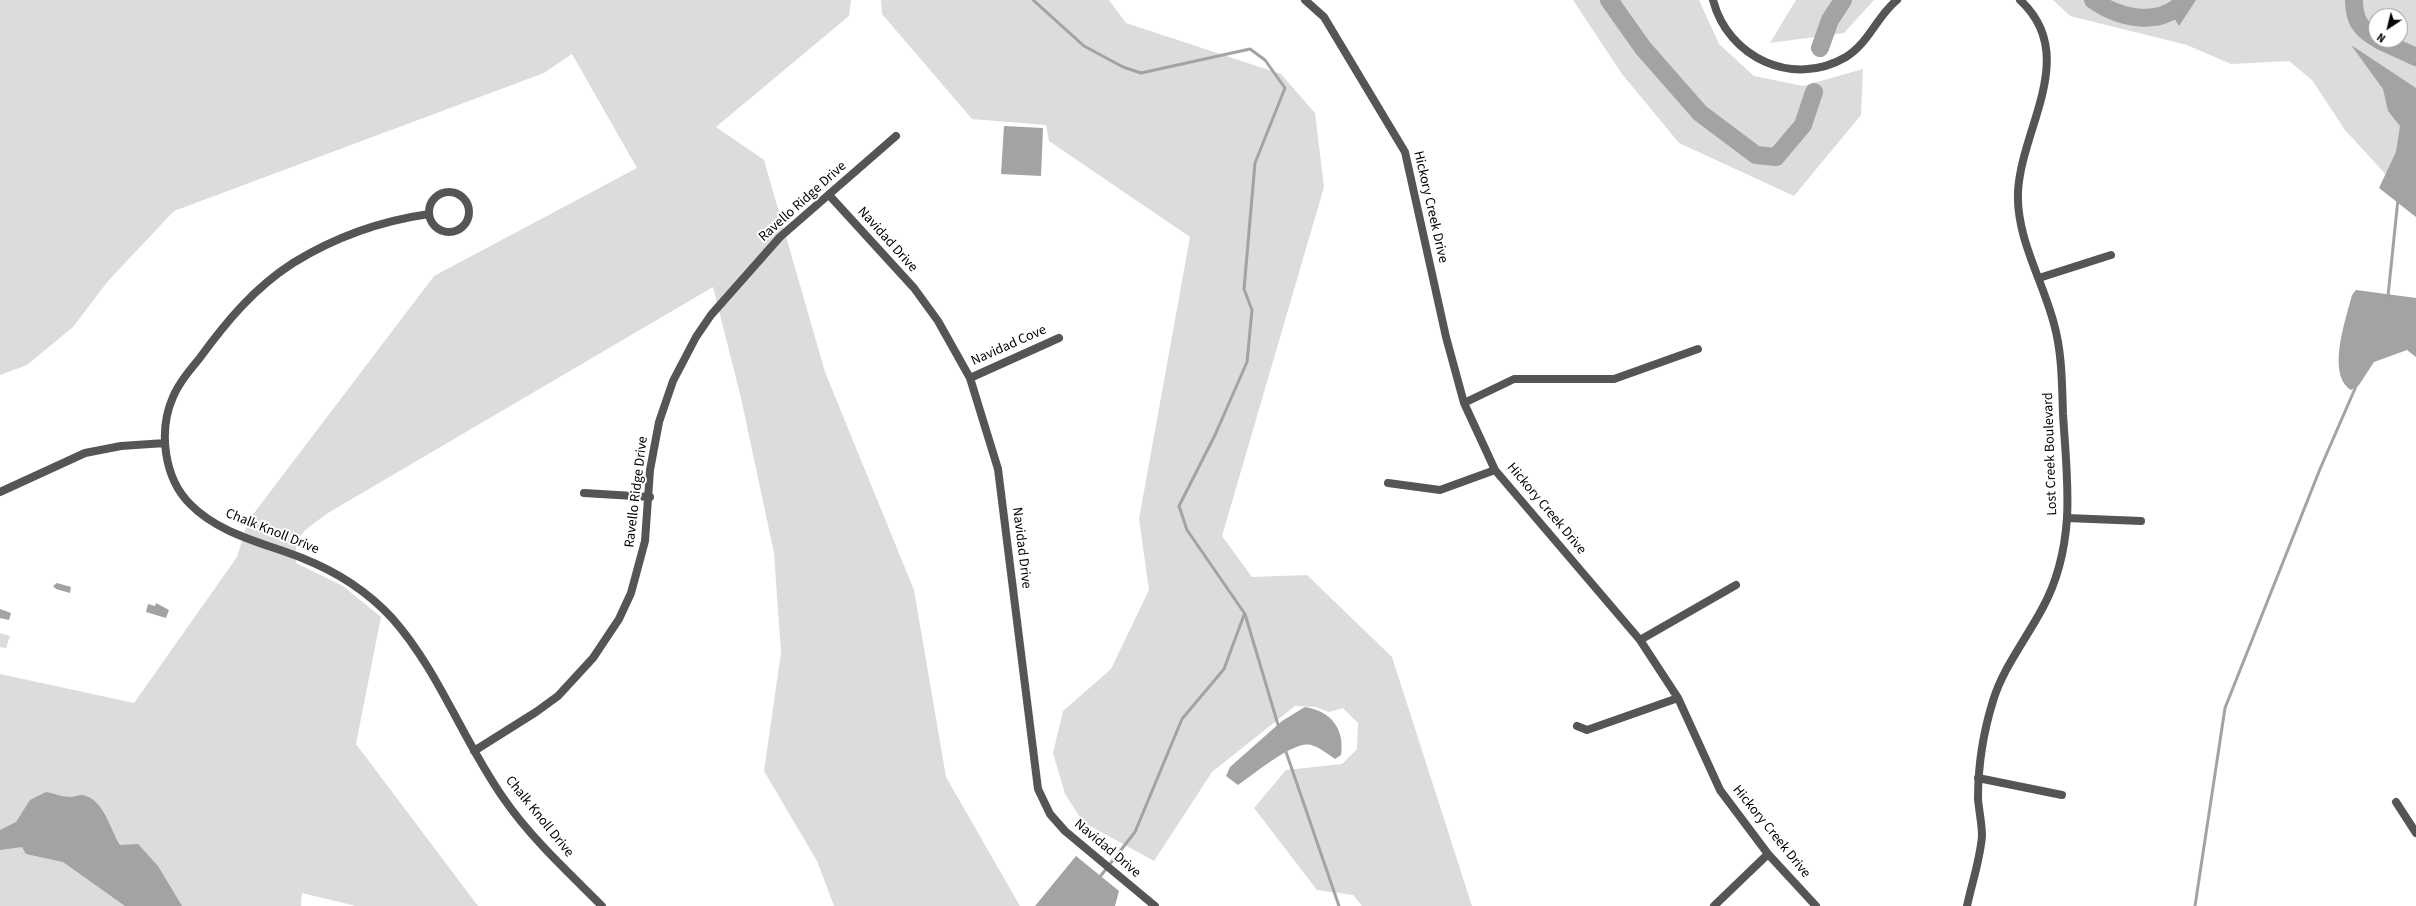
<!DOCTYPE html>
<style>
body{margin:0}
#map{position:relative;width:2416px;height:906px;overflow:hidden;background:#fff;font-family:"Source Sans 3",sans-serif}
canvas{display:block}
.north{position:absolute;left:2368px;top:8px;width:40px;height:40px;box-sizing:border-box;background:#fff;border:1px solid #999;border-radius:50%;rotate:215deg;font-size:11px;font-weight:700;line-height:16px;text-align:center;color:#000}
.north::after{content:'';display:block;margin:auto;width:14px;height:18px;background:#000;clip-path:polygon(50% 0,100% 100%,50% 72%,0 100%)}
</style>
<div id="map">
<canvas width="2416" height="906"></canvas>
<div class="north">N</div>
</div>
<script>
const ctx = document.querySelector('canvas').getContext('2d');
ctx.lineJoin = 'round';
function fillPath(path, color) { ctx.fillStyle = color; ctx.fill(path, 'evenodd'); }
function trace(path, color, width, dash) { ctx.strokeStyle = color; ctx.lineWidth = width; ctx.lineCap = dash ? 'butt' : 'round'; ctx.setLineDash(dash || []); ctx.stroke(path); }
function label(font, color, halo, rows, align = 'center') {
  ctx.font = font + ' "Source Sans 3",sans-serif'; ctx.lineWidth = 4; ctx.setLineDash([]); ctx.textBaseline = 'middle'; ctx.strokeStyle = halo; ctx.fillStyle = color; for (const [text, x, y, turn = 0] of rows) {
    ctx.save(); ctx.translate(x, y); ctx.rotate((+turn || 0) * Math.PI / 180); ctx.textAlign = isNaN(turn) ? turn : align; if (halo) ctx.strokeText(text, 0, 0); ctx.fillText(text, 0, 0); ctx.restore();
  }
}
fillPath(new Path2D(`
 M0,0H851L849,16L716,127L764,160L825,372L914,590L946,777L1020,906H834L817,861L764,771L781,653L774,553L741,398L713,287L328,513C306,530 293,533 296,563L343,586L381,617L356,744L478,906H356L302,893L301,906H0V674L134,703L237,557L248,521L434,276L637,168L572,54L544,73L174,211L108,281L73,327L27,365L0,375Z
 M881,0H1109L1126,23L1281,74L1315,113L1324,187L1222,536L1252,577L1307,575L1392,657L1472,906H1362L1353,895L1317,890L1254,808L1286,770L1342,764L1357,749L1358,723L1343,708L1329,712L1316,707L1295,706L1212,772L1154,861L1083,822L1065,794L1053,753L1063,711L1111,669L1149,590L1139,519L1190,237L1049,141L1046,125L972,119L882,14Z
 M1573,0H1699L1719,44L1754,76L1803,86L1863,69L1861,115L1794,196L1679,143L1622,74Z
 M1796,0H1874L1844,33L1770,43Z
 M2053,0H2416V198L2389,178L2345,130L2312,80L2289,61L2231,64L2187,45L2070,16ZM2376,16H2400V40H2376Z
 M0,633L10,636L6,648L0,647Z`), '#dcdcdc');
fillPath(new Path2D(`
 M2179,0H2196L2179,26L2170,11Z
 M2351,45L2416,88V217L2379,188L2396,152L2400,126L2388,111L2383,89Z
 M1004,126L1043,128L1041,176L1001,174Z
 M2356,290L2416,298V357L2407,350L2374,362L2359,385L2351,390C2326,374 2346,319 2352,295Z
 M57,583L71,587L70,593L56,589L53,586Z
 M156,603L169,610L166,618L146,612L148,604L155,606Z
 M0,609L11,613L9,620L0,618Z
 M1305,707C1331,711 1345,729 1341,755L1335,759C1328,754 1319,747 1311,745C1294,740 1253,775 1238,785L1226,776L1230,767L1282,721Z
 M46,792C53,793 62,797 70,797C74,797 79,795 82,795C104,798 110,830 120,845L138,844L158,866L182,906H125L63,862L26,854L22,847L0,850V830L16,822L30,800Z
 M1076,856L1119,891L1115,906H1035Z`), '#a3a3a3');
trace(new Path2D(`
 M1033,0L1084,46L1123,67L1141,73L1250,49L1265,60L1285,88L1255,163L1244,289L1252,310L1247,362L1215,435L1179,506L1187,530L1245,614L1279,728
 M2388,296L2398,199
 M1285,749L1339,906
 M1099,878L1135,832L1182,719L1224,669L1244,615
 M2195,906L2225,708L2320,469L2357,384`), '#a3a3a3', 3);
trace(new Path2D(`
 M1609,0L1643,48L1700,113L1756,155L1776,157L1803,125L1814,92
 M2093,0C2120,19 2161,28 2185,0
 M2354,0C2354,19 2360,29 2376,38
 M2379,40L2416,57
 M1820,48L1830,20L1843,0`), '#a3a3a3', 18);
trace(new Path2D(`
 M1305,0L1324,17L1405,152L1446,337L1464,403L1495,470L1640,640L1678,698L1720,790L1768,854L1816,906
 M429 212a20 20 0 1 1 40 0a20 20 0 1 1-40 0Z
 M829,195L914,288L938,321L970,378L998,469L1038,789L1050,814L1065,831L1155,906
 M429,214C380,221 335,237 293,263C254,288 226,322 199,359C189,371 179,383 173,397C158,431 164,478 190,504C219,534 264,543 302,558C335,571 367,591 392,618C439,671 463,741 504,799C531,838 568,872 602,906
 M2039,278L2111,255
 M970,378L1059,338
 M1464,403L1514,379H1614L1698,349
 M1388,483L1440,490L1495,470
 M0,492L85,453L121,446L165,443
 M584,493L650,497
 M2067,518L2141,521
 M1640,640L1736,585
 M1577,726L1587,730L1678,698
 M474,751L536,712L558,696L593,658L619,619L631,593L645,541L650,470L659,422L673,381L696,337L711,315L780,237L896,136
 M1978,778L2062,795
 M2396,802L2416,833
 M1714,906L1768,854`), '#555', 8);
trace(new Path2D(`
 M1713,0C1728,58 1793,88 1846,57C1869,43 1877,16 1897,0
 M1967,906C1972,883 1980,860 1982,836C1982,824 1979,811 1978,799C1978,765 1983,733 1993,701C2003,668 2026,639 2042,609C2057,582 2065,548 2067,518C2069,483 2065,448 2063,414C2062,384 2062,352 2054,324C2043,281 2016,238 2018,192C2021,128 2080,55 2020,0`), '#555', 8);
label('14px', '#000', '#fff', [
 ["Ravello Ridge Drive",803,202,-42],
 ["Hickory Creek Drive",1430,207,77],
 ["Navidad Drive",887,240,48],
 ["Navidad Cove",1009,346,-24],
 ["Lost Creek Boulevard",2051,454,-92],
 ["Ravello Ridge Drive",637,492,-83],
 ["Hickory Creek Drive",1546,509,50],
 ["Chalk Knoll Drive",272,532,22],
 ["Navidad Drive",1021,548,83],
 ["Chalk Knoll Drive",539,817,51],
 ["Hickory Creek Drive",1771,832,51],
 ["Navidad Drive",1107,849,40]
]);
</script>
